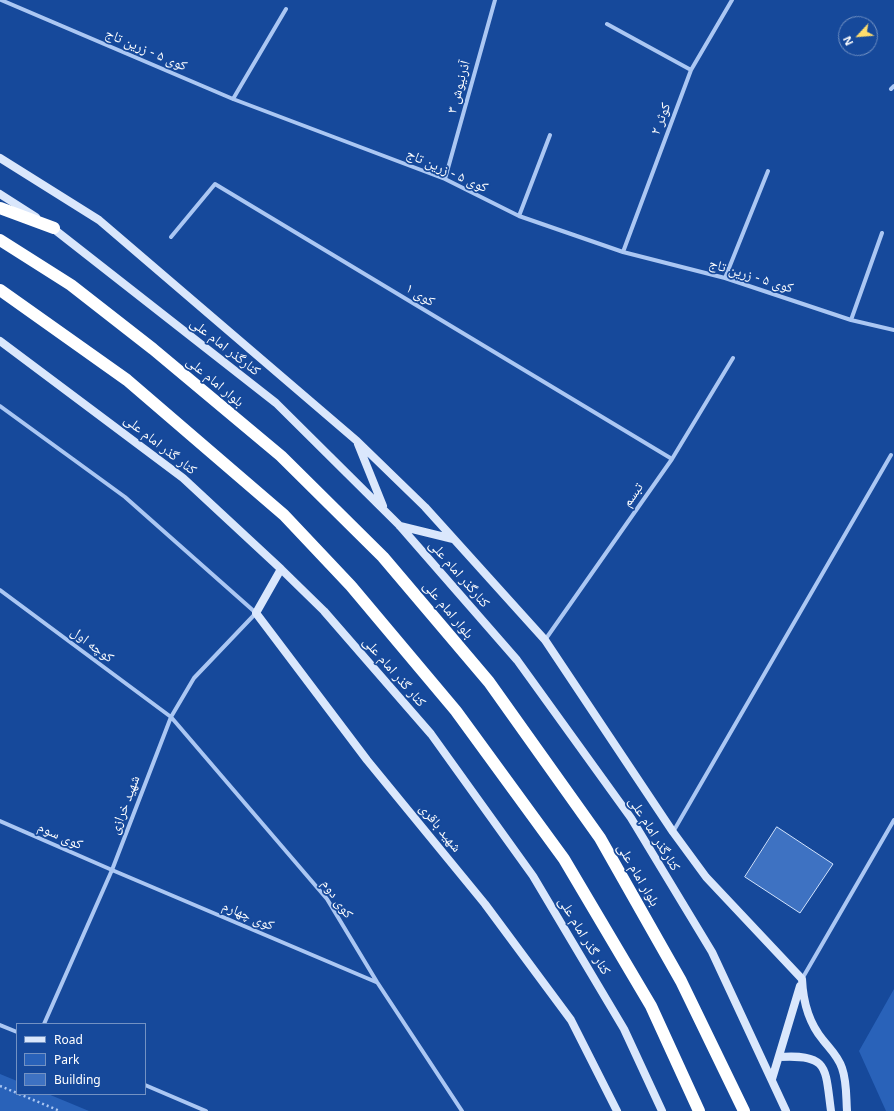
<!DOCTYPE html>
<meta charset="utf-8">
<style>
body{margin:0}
#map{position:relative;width:894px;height:1111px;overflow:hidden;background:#16499b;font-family:"Noto Sans",sans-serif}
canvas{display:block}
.legend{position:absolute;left:16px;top:1023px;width:130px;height:72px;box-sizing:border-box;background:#16499b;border:1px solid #7392c3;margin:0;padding:5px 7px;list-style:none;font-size:12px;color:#fff}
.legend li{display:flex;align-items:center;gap:8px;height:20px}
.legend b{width:20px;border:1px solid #7392c3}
.north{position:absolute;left:838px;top:16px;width:40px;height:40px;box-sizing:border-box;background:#16499b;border:1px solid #7392c3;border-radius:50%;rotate:244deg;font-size:11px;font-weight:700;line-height:16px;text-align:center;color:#fff}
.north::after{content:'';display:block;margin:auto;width:14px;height:18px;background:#ffdd6c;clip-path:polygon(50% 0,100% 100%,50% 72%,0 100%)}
</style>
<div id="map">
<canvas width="894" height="1111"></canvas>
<ul class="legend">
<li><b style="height:5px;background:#dae7fc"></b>Road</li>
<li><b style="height:11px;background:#2962b9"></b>Park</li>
<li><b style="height:11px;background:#3e72c2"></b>Building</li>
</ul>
<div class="north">N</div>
</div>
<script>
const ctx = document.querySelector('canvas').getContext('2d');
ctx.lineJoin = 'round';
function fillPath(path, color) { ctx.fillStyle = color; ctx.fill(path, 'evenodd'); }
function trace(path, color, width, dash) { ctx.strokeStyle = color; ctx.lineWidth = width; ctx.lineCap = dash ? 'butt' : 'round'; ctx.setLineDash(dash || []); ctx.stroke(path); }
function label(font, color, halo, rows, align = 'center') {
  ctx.font = font + ' "Noto Sans","Noto Naskh Arabic",sans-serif'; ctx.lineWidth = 3.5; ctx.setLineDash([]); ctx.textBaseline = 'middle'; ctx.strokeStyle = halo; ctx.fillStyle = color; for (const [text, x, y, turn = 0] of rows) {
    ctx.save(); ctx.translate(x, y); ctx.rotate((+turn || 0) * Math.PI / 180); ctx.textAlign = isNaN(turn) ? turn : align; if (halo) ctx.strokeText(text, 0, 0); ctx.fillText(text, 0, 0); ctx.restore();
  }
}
fillPath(new Path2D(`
 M894,989V1111H886L859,1051Z
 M0,1074L17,1081V1094H48L89,1111H0Z`), '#2962b9');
const building = new Path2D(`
 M777,827L833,864L800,913L745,877Z`);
fillPath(building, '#3e72c2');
trace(building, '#d3e4fd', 1);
trace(new Path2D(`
 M0,1086L17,1093
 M19,1094L60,1111`), '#abc7f3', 2.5, [2, 3]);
trace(new Path2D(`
 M1,0L233,99L445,179L519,216L623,252L725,278L851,320L894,330
 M607,24L691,70
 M891,89L894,86
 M233,99L286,9
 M445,179L495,0
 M519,216L550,135
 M171,237L215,184L672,459
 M623,252L691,70L732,0
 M725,278L768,171
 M851,320L882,233
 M0,406L125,497L256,613L194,678L171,717L112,870L44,1024
 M0,590L171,717L327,899L377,982L462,1111
 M545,640L672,459L733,358
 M0,821L112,870L376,982
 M673,832L891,455
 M802,979L894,820
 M0,1025L17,1032
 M145,1085L206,1111`), '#abc7f3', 4);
trace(new Path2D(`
 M0,158L99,220L357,441L425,507L545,640L673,832L706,877L802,979C803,1001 808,1022 823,1040C830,1049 838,1056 842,1068C847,1082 846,1097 847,1111
 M0,194L36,217
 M50,226L276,403L400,526L517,660L631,818L712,952L786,1111
 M0,341L183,478L281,569L324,611L431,734L533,876L624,1029L662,1111
 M358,444L383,506
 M400,526L453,539
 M281,569L256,613L367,760L485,904L571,1020L617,1111
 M779,1057C829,1054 825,1067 831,1111
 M772,1079L800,986`), '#dae7fc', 8);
trace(new Path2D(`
 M0,208L54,228
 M0,240L71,285L153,349L281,456L383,557L489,682L600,838L681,981L744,1111
 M0,290L127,380L284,515L351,586L456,711L564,859L651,1006L699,1111`), '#fff', 12);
label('14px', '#fff', '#16499b', [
 ["کوی ۵ - زرین تاج",146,50,23],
 ["آذرنیوش ۳",459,87,-75],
 ["کوثر ۲",661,119,-69],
 ["کوی ۵ - زرین تاج",447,171,24],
 ["کوی ۵ - زرین تاج",751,276,17],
 ["کوی ۱",420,295,31],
 ["کنارگذر امام علی",225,347,38],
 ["بلوار امام علی",215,382,40],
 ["کنار گذر امام علی",160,445,38],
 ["تبسم",633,495,-55],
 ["کنارگذر امام علی",459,574,49],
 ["بلوار امام علی",448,610,50],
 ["کوچه اول",92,645,37],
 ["کنار گذر امام علی",394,672,49],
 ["شهید خرازی",125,805,-69],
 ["شهید باقری",440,828,51],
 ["کنارگذر امام علی",654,834,58],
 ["کوی سوم",60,836,24],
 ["بلوار امام علی",638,875,60],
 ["کوی دوم",337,899,55],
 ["کوی چهارم",248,916,23],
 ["کنار گذر امام علی",584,936,59]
]);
</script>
